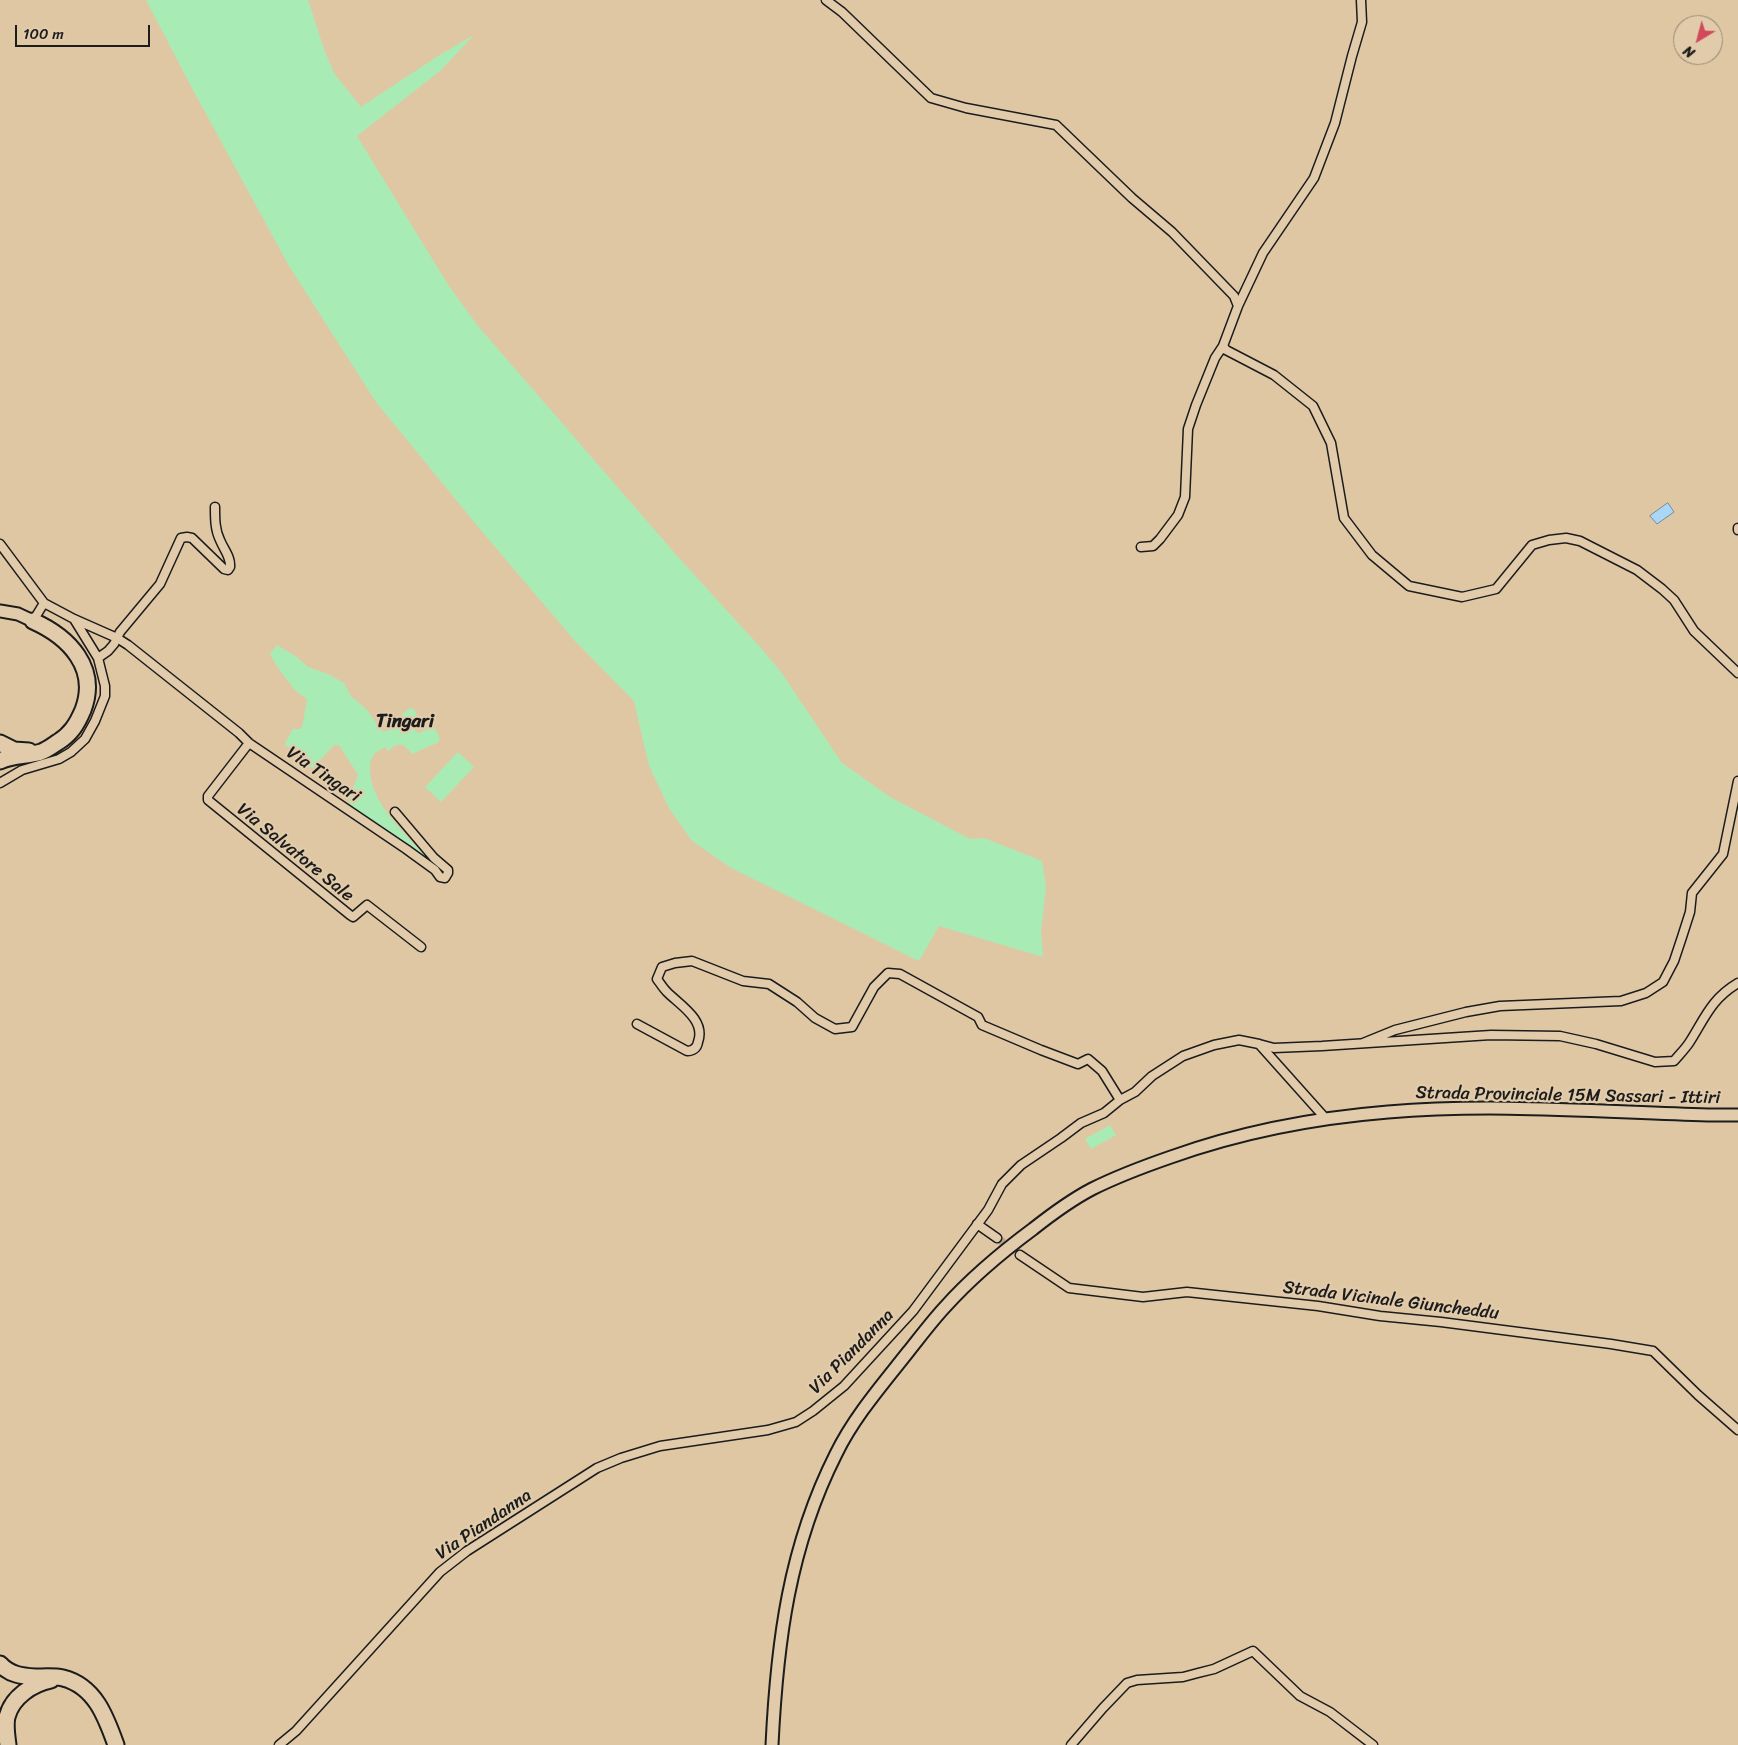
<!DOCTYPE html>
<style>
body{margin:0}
#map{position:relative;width:1738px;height:1745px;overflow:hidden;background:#e0c7a4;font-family:Sriracha,sans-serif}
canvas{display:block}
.north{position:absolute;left:1673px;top:15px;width:50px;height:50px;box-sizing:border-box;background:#e1cbaa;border:1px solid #928571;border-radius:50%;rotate:217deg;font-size:14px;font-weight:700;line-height:20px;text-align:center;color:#1c1c1c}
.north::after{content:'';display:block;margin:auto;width:18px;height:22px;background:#d1495b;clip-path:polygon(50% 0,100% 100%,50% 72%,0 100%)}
.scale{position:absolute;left:15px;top:25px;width:135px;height:22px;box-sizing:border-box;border:2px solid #1c1c1c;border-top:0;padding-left:6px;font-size:15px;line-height:18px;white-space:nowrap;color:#1c1c1c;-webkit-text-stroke:4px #e1cbaa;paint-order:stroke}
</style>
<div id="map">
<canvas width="1738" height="1745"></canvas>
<div class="north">N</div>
<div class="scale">100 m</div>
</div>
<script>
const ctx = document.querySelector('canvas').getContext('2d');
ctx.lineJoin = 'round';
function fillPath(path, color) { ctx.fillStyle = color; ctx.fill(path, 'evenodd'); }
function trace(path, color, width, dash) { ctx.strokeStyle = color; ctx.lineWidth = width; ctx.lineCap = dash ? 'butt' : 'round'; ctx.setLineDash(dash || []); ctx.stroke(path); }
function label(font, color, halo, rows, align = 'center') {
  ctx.font = font + ' Sriracha,sans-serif'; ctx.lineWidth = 4.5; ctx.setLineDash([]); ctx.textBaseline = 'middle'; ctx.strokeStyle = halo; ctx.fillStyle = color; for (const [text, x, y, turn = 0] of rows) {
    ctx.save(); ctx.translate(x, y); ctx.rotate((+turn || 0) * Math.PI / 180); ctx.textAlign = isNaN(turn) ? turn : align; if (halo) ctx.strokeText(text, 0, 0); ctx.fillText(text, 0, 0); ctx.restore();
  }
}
fillPath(new Path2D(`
 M146,0H308L325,52L334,73L361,107L438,56L474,35L440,71L357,136L447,283L478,326L679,558L761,648L781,672L842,763L890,797L970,839L984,838L1042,861L1046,886L1041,933L1043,957L939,926L919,961L731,868L692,841L669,808L649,766L634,701L575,641L479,528L376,402L289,266L193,90Z
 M277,645L297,657L308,667L328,674L344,683L351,696L367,710L382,731C398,733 397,712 412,708C421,715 414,721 415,731L419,733L433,727L436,730L440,739L437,743L412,754C403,743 400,741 388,751L385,747C382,749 375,752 373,756C371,759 370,763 370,767C368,802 409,837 431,863L351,810L349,798L358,775L339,745H334L313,768L300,764L297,755L299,751L286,746L285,743L293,729H300L302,727L307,700C304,695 299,695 295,690C286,679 276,666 270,654Z
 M458,752L474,767L441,802L425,787Z
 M1110,1125L1116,1135L1091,1149L1085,1139Z`), '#a9ebb4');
const water = new Path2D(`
 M1668,503L1674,512L1657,524L1650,516Z`);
fillPath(water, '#aad7f6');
trace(water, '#718c9f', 1);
trace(new Path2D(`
 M997,1238L1020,1255`), '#b9a589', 8, [8, 4]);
const street = new Path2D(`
 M826,0L842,12L931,98L966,108L1056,125L1132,198L1172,232L1234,296L1238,306
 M1223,346L1226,350L1274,375L1313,406L1331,443L1344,518L1372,555L1409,586L1462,597L1496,589L1532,545L1549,540L1566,538L1580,541L1637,570L1662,589L1674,600L1694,631L1738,673
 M1738,528V530
 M0,544L44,603L74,619L117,638L128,645L239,733L249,743L406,849L435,870L440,877L445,878L448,873V870L434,858L395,812
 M1141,547L1153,546L1160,539L1178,515L1185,497L1188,429L1196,405L1215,358L1223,346L1238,306L1263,253L1314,178L1335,123L1352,56L1362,22L1361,0
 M33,621L44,603
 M98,658L108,651L114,644L120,632L160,584L181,538L187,537L192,538L224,569L228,570L230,567C231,557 224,550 220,540C215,530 215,519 215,507
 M249,743L208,796V800L350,915L353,917L367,905L421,947
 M0,783L22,770L59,759L71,752L85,739L95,721L105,696V686L98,658L74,619
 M637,1024L687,1051C693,1051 697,1048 698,1042C706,1020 680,1005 667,992C663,988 660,983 657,979L662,967L675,963L692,961L743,981L769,984L797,1002L815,1018L835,1029L852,1027L874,987L888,973L900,974L978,1017L982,1025L1041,1050L1078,1064L1088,1059L1102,1071L1120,1100
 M1363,1043L1395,1030L1466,1012L1500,1006L1621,1001L1646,993L1663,982L1674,961L1682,937L1690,912L1692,893L1723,854L1738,781
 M1259,1044L1274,1048L1322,1046L1491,1035L1560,1036L1596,1044L1655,1062L1674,1061C1679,1055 1685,1049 1689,1043C1705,1018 1711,999 1738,983
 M977,1224L997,1238
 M1020,1255L1069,1288L1143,1297L1187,1292L1318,1306L1380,1316L1441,1322L1611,1344L1653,1351L1698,1395L1738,1430
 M279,1745L296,1731L440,1572L467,1551L597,1468L621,1458L660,1446L768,1430L796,1422L813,1411L844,1386L913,1311L988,1210L1002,1184L1021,1165L1061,1138L1081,1123L1104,1113L1120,1100L1135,1092L1152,1076L1183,1056L1214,1045L1239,1040L1259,1044L1326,1119
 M1071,1745L1103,1708L1127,1683L1137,1680L1183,1677L1198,1673L1214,1669L1253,1651L1300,1696L1330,1712L1373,1745`);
const secondary = new Path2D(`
 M0,611L18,614L33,621
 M772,1745C777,1642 789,1547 836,1454C854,1417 882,1385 908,1352C920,1337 932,1321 945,1307C971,1278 1002,1252 1033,1229C1052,1214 1071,1200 1092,1189C1118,1176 1145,1166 1171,1157C1241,1132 1314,1118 1388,1112C1494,1103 1602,1112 1708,1115H1738`);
const highway = new Path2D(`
 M0,743L14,750L29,751
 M0,761C12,755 28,756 41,752C47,750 52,746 58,742C71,734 77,724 83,710C99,668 69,637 33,621
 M0,1664C10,1675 22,1676 35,1677C44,1677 54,1676 63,1678C95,1686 106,1717 116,1745
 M8,1745C7,1737 5,1725 7,1717C12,1697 32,1684 51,1680`);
trace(street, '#1c1c1c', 11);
trace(secondary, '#1c1c1c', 15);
trace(highway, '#1c1c1c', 19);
trace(street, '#e1cbaa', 8);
trace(secondary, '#e1cbaa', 11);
trace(highway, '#e1cbaa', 15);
label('18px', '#1c1c1c', '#e1cbaa', [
 ["Via Tingari",323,775,34],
 ["Via Salvatore Sale",295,853,39],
 ["Strada Provinciale 15M Sassari - Ittiri",1568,1096,1],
 ["Strada Vicinale Giuncheddu",1391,1301,7],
 ["Via Piandanna",852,1352,-45],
 ["Via Piandanna",484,1525,-34]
]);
label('bold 19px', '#1c1c1c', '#e1cbaa', [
 ["Tingari",405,722]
]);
</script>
